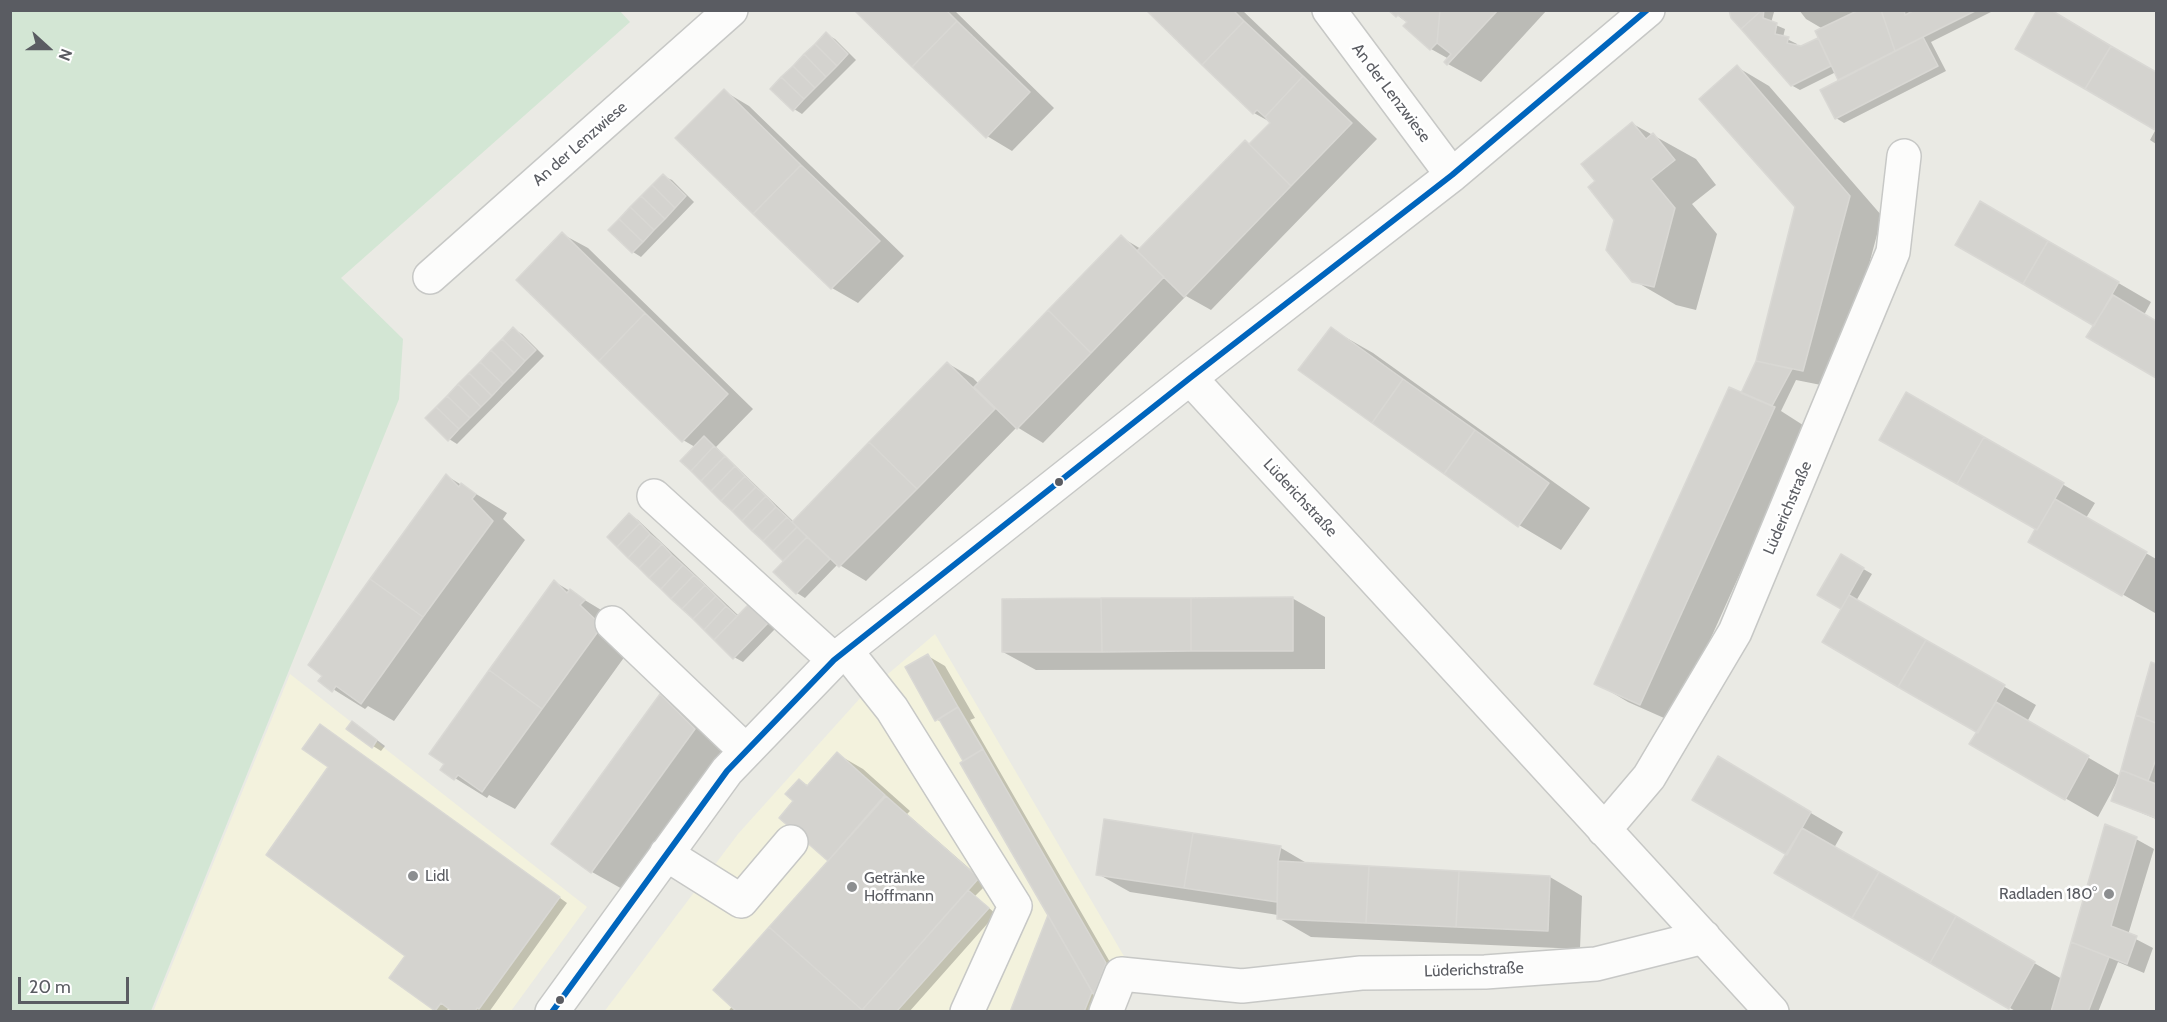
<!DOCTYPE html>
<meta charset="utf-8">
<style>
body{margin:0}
#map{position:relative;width:2167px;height:1022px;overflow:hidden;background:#eaeae4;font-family:Cabin,sans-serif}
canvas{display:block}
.frame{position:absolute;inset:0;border:12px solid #5a5c62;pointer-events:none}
.north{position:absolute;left:18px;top:18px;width:60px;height:60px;-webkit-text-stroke:4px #fff;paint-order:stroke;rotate:111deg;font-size:16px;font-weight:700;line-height:24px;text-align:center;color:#5a5c62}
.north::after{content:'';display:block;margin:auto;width:21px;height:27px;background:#5a5c62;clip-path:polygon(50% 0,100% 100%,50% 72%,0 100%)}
.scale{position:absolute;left:18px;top:977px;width:111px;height:27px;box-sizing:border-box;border:3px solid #5a5c62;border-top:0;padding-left:8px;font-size:18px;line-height:21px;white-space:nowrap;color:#5a5c62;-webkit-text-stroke:4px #fff;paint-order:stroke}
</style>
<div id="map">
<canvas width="2167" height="1022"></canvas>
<div class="frame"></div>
<div class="north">N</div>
<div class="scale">20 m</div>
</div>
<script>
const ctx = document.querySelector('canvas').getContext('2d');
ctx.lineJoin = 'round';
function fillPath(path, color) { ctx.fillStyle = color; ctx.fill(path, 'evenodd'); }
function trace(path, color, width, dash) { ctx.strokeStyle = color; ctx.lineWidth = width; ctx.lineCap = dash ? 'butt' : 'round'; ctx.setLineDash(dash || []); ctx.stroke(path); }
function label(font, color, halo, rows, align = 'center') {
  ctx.font = font + ' Cabin,sans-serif'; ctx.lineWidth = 5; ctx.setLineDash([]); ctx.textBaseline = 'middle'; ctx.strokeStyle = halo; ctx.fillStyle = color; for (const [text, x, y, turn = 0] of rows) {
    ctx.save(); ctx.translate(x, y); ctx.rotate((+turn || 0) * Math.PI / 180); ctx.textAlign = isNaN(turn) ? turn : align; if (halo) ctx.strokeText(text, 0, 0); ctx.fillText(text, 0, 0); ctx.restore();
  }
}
fillPath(new Path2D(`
 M935,634L1135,975L1121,1011L604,1012L738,834L862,696Z
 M290,674L587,907L511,1011L153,1012Z`), '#f3f2dd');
fillPath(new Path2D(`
 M619,10L630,22L341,278L403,339L399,399L151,1011H11V11Z`), '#d3e6d4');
fillPath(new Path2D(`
 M856,10H954L1054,108L1012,151L987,136Z
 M1148,10H1242L1377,139L1211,310L1186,296L1043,443L1017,427L866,581L838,564L805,598L797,593L785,561L682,461L695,447L683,440L562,234L588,248L753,409L716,447L794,522L947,363L973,378L979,384L1121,237L1141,249L1245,142L1251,145L1272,123L1254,113Z
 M1390,10H1547L1481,82L1448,64L1449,59L1431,49L1408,23Z
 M1731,10H1773L1774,12L1771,23L1785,29L1783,37L1797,44L1796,46L1801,47L1820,39L1823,29L1806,19L1799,10H1857L1852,15L1863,10H1910L1911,14L1919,10H1995L1931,42L1946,71L1844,123L1836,118L1840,81L1836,72L1800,90L1791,85Z
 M2048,10L2156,74V144L2150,140L2156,129L2017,48Z
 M826,34L835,39L856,60L802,114L794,109Z
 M1737,67L1769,86L1882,216L1836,388L1796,380L1781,411L1806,427L1673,722L1628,702L1596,683L1742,395L1762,363L1758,360L1797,207Z
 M724,91L749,106L904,256L858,303L832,288L678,138Z
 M1633,124L1696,159L1716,185L1692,204L1717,234L1696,310L1676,305L1633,280L1616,219L1597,181Z
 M663,176L672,180L694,202L641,257L633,252Z
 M1981,203L2151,302L2144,315L2156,322V376L2088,337L2095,325Z
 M513,329L522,334L544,356L457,444L449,439Z
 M1331,329L1373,353L1590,508L1561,550L1519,525Z
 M1906,394L2095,503L2086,518L2156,559L2155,613L2030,541L2037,529Z
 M447,476L507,513L503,519L525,540L394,721L368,706L365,709L320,681Z
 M630,515L638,520L739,616L748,606L757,611L775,629L743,662L734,657L609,537Z
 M1841,556L1872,574L1856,601L2036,705L2027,722L2120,776L2152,664L2156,666V819L2113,801L2117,782L2098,817L1971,744L1978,731L1843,609Z
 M555,582L616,619L633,645L515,809L489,795L487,798L442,770Z
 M1292,598L1325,617V669L1036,670L1003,652Z
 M928,656L945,666L975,718L970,720L1114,969L1095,1012H1011L1049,915L965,761L943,723L936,719Z
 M660,696L693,714L727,748L624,890L592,872L553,844Z
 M361,728L385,746L381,751L373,746Z
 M329,731L567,903L489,1012H455L449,1007L446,1012L435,1010L407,955L330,767Z
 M837,754L863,769L910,811L907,814L987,884L975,896L996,914L909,1012H728L830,861L800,781L809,786Z
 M1750,777L1843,832L1834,848L2062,979L2106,826L2136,839L2154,849L2128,935L2153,948L2144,973L2118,962L2098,1012H2052V1008L2050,1012H2017L1776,873L1787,854Z
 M1105,821L1281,848L1310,865L1550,877L1582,896L1580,949L1311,937L1278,918V915L1130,892L1098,874Z`), '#0003');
const building = new Path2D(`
 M854,10H946L957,21L912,67Z
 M1146,10H1233L1244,21L1202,65Z
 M1388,10H1440L1437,43L1430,50L1403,26L1407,22L1398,15L1396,17Z
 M1440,10H1498L1447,65L1444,62L1451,54L1437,43Z
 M1729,10H1762L1741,29L1731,18Z
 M1762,10H1764L1763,18L1777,23L1775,34L1789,37L1787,43L1801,46L1818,38L1831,66L1791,86L1741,29Z
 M1859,10H1881L1895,51L1838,80L1815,31Z
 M1881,10H1904L1905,15L1915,10H1977L1895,51Z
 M2037,10H2051L2111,46L2085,89L2015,49Z
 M957,21L1030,92L986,138L912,67Z
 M1244,21L1303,76L1265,117L1257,110L1253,114L1202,65Z
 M826,32L848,54L837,66L815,44Z
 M1923,37L1938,66L1835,119L1820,90Z
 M815,44L837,66L826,77L804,54Z
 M2111,46L2156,72L2155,130L2085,89Z
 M804,54L826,77L815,88L793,66Z
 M1737,65L1850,196L1803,371L1756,361L1795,207L1699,99Z
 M793,66L815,88L804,99L781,77Z
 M1303,76L1352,123L1291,186L1249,144L1270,123L1265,117Z
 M781,77L804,99L793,111L770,89Z
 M724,89L801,165L753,214L675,138Z
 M1632,122L1646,139L1653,133L1675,160L1651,179L1675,208L1654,287L1632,282L1606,250L1614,220L1588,187L1595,181L1581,164Z
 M1245,140L1291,186L1184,297L1137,251Z
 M801,165L880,241L831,289L753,214Z
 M663,174L686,196L675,208L652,185Z
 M652,185L675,208L665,219L641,196Z
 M641,196L665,219L654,230L630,207Z
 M1980,201L2048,241L2023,284L1955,245Z
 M630,207L654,230L643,242L619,219Z
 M619,219L643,242L632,253L608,230Z
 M562,232L645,313L599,361L516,280Z
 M1121,235L1164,277L1091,353L1048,310Z
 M2048,241L2119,282L2094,326L2023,284Z
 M2113,295L2156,321V378L2086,337Z
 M1048,310L1091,353L1017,429L974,387Z
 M645,313L728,394L682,442L599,361Z
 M513,327L536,350L525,361L502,339Z
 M1331,327L1403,379L1372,423L1298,370Z
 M502,339L525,361L514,373L491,350Z
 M491,350L514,373L503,384L480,362Z
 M1756,361L1792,369L1772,406L1741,393Z
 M480,362L503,384L492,396L469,373Z
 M947,362L995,409L917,489L869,442Z
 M469,373L492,396L481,407L458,384Z
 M1403,379L1475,430L1444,474L1372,423Z
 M458,384L481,407L470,418L447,396Z
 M1729,387L1775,407L1640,705L1594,684Z
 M1906,392L1984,437L1957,484L1879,440Z
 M447,396L470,418L459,429L436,407Z
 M436,407L459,429L448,441L425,418Z
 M1475,430L1549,483L1518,527L1444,474Z
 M704,436L714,446L691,471L680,461Z
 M1984,437L2064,483L2037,530L1957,484Z
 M869,442L917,489L839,567L792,522Z
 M714,446L725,456L701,481L691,471Z
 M725,456L735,466L711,491L701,481Z
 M735,466L745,476L721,501L711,491Z
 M446,474L459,487L461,483L476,494L472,499L493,521L423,617L370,579Z
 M745,476L756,487L732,511L721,501Z
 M756,487L766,496L742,521L732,511Z
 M766,496L776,507L752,531L742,521Z
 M2055,499L2147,552L2122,596L2028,542L2035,529L2037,530Z
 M776,507L787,517L763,541L752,531Z
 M629,513L640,523L617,547L607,537Z
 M787,517L797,527L773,551L763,541Z
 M640,523L650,534L628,558L617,547Z
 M797,527L807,537L783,561L773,551Z
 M650,534L662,544L639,568L628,558Z
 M807,537L830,559L796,594L773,572Z
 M662,544L672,555L649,578L639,568Z
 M1841,554L1864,568L1841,609L1817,595Z
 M672,555L683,565L661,589L649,578Z
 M683,565L694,575L671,599L661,589Z
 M694,575L705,585L682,609L671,599Z
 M370,579L423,617L361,704L336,686L332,692L318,681L322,676L308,665Z
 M554,580L567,593L570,589L585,600L580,605L602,626L542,709L489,670Z
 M705,585L716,596L693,619L682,609Z
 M1849,595L1926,640L1898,687L1822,642Z
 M716,596L726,606L704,630L693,619Z
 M1293,597V651H1191V598Z
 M1101,598L1102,652H1002V599Z
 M1101,598H1191V651L1102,652Z
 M748,605L768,623L733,659L714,640Z
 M726,606L737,616L714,640L704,630Z
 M1926,640L2005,685L1978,733L1898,687Z
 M928,654L958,707L935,721L905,667Z
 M2151,662L2156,664V723L2136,715Z
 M489,670L542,709L482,792L458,775L454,780L440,770L444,764L429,754Z
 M660,694L695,729L591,873L551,844Z
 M1996,702L2089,756L2065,800L1969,744Z
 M958,707L983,749L963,761L939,719Z
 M2136,715L2156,723V759L2148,781L2121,770Z
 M352,721L377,740L372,748L346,729Z
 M320,724L560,897L479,1009L477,1008L475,1012H453L441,1003L435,1011L389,978L405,956L266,855L328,767L302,749Z
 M983,749L1106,963L1094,995L960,763Z
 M837,752L885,795L828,861L779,818L793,801L785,794L799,779L807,786Z
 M1718,756L1811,812L1787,855L1692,800Z
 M2121,770L2156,784V818L2111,801Z
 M886,796L979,878L862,1010L769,927Z
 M1104,819L1193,833L1184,888L1096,875Z
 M2105,824L2137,837L2111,926L2137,936L2127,964L2071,942Z
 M1802,828L1879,872L1852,918L1774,873Z
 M1193,833L1281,846L1278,861L1277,902L1184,888Z
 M1278,861L1369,866L1366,923L1277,919Z
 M1369,866L1459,871L1456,927L1366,923Z
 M1459,871L1550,876L1548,931L1456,927Z
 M1879,872L1956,916L1930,963L1852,918Z
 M968,890L989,908L896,1012H866L863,1009Z
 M1048,915L1092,992L1084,1012H1010Z
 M1956,916L2035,962L2009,1009L1930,963Z
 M769,927L862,1010L866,1012H737L713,990Z
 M2071,942L2109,957L2088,1012H2051Z`);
fillPath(building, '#d4d3cf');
trace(building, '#d9d8d4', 1.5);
const minor = new Path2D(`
 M1329,10L1452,175
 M430,277L731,10
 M1190,378L1772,1012
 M654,496L834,660
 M612,623L746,751
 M846,651L892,709L1015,906L967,1012
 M1604,830L1649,777L1735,632L1893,252L1904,156
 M666,854L741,901L791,842
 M552,1012L727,771L834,660L1190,378L1452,175L1648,10
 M1106,1012L1121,974L1242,986L1361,973L1485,972L1596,964L1704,937`);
trace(minor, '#c7c8c6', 36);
trace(minor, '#fcfcfb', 33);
trace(new Path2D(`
 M552,1012L727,771L834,660L1190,378L1452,175L1647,10`), '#0065bd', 6);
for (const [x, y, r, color] of [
 [1059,482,5,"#5a5c62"],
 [413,876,6,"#8c8e90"],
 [852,887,6,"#8c8e90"],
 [2109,894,6,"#8c8e90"],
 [560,1000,5,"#5a5c62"]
]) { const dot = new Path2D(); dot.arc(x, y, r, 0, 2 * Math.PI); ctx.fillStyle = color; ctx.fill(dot); trace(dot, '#fff', 2); }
label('16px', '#5a5c62', '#fff', [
 ["An der Lenzwiese",1391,93,53],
 ["An der Lenzwiese",580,144,-41],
 ["Lüderichstraße",1300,498,47],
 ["Lüderichstraße",1788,508,-67],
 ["Lüderichstraße",1474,970,-2]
]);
label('16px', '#5a5c62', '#fff', [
 ["Lidl",425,876],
 ["Getränke",864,878],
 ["Hoffmann",864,896],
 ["Radladen 180°",2097,894,"right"]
], 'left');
</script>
